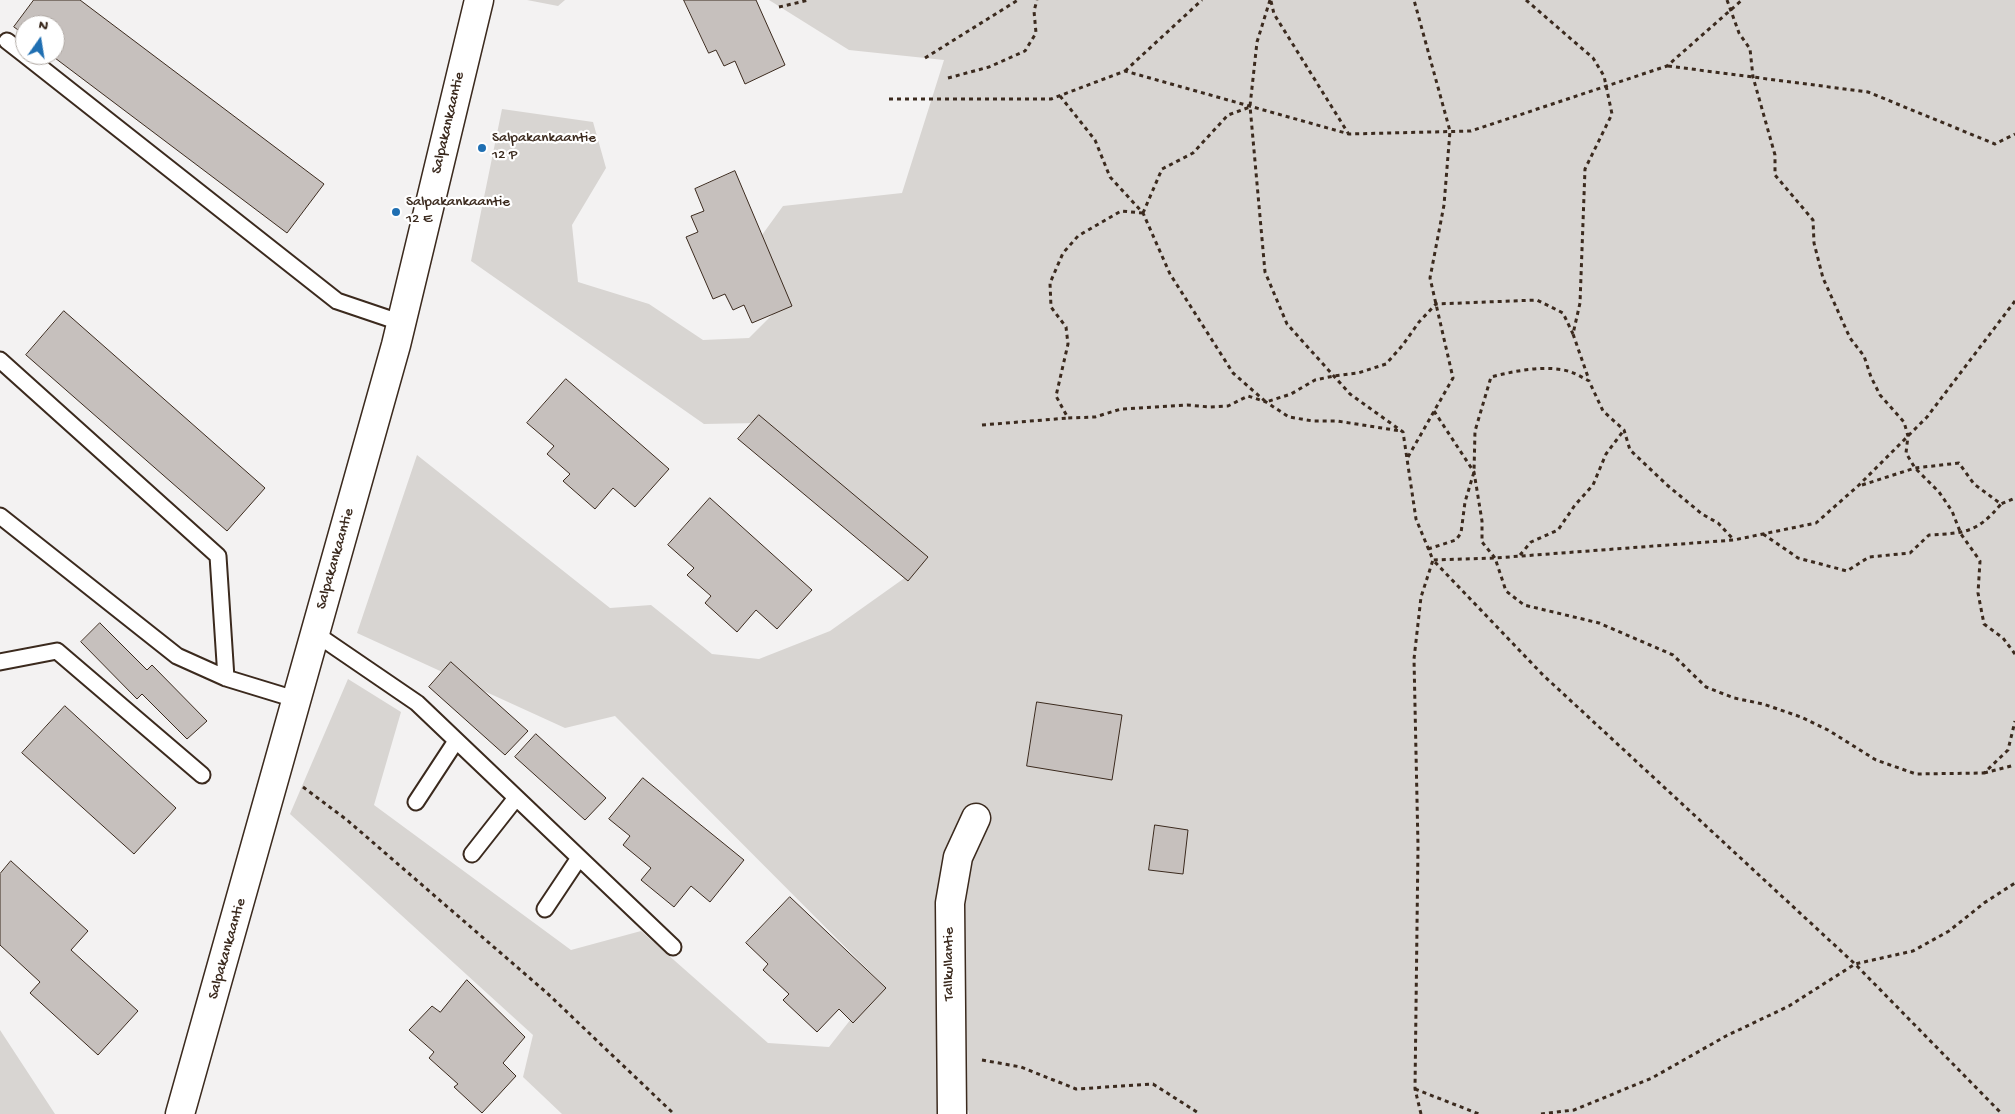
<!DOCTYPE html>
<style>
body{margin:0}
#map{position:relative;width:2015px;height:1114px;overflow:hidden;background:#f3f2f2;font-family:"Gochi Hand",sans-serif}
canvas{display:block}
.north{position:absolute;left:15px;top:15px;width:50px;height:50px;box-sizing:border-box;background:#fff;border:1px solid #b1aaa5;border-radius:50%;rotate:13deg;font-size:14px;font-weight:700;line-height:20px;text-align:center;color:#3b2a1e}
.north::after{content:'';display:block;margin:auto;width:18px;height:22px;background:#1f6fb2;clip-path:polygon(50% 0,100% 100%,50% 72%,0 100%)}
</style>
<div id="map">
<canvas width="2015" height="1114"></canvas>
<div class="north">N</div>
</div>
<script>
const ctx = document.querySelector('canvas').getContext('2d');
ctx.lineJoin = 'round';
function fillPath(path, color) { ctx.fillStyle = color; ctx.fill(path, 'evenodd'); }
function trace(path, color, width, dash) { ctx.strokeStyle = color; ctx.lineWidth = width; ctx.lineCap = dash ? 'butt' : 'round'; ctx.setLineDash(dash || []); ctx.stroke(path); }
function label(font, color, halo, rows, align = 'center') {
  ctx.font = font + ' "Gochi Hand",sans-serif'; ctx.lineWidth = 4.5; ctx.setLineDash([]); ctx.textBaseline = 'middle'; ctx.strokeStyle = halo; ctx.fillStyle = color; for (const [text, x, y, turn = 0] of rows) {
    ctx.save(); ctx.translate(x, y); ctx.rotate((+turn || 0) * Math.PI / 180); ctx.textAlign = isNaN(turn) ? turn : align; if (halo) ctx.strokeText(text, 0, 0); ctx.fillText(text, 0, 0); ctx.restore();
  }
}
fillPath(new Path2D(`
 M527,0H565L558,6Z
 M769,0H2015V1114H969L968,1110L947,1114H562L523,1077L533,1035L290,814L348,679L401,712L374,805L571,950L641,931L768,1043L829,1047L880,982L615,716L565,728L357,633L417,455L610,608L651,605L712,654L759,659L830,631L920,567L758,423L704,424L471,261L502,109L593,122L606,168L572,225L578,282L649,304L703,340L749,338L785,302L762,235L783,206L902,193L944,60L849,50Z
 M0,1030L55,1114H0Z`), '#d8d5d2');
const building = new Path2D(`
 M34,0H80L324,184L287,233L51,55H55V25H25V35L14,27Z
 M684,0H756L785,65L745,84L735,61L724,66L716,50L709,53Z
 M735,171L792,306L752,323L744,305L733,310L725,294L713,299L686,237L698,232L691,216L704,211L695,189Z
 M64,311L265,488L227,531L26,355Z
 M566,379L669,469L635,507L613,488L595,509L563,481L570,474L547,454L554,446L527,423Z
 M759,415L928,557L908,581L738,439Z
 M710,498L812,590L777,629L756,610L737,632L705,603L711,596L687,575L694,568L668,545Z
 M100,623L147,670L152,665L207,721L187,739L142,694L137,699L81,642Z
 M451,662L528,731L505,755L429,687Z
 M1037,702L1122,715L1112,780L1027,766Z
 M65,706L176,808L134,854L22,753Z
 M536,734L606,798L585,820L515,757Z
 M643,778L744,860L710,902L691,886L674,907L641,880L651,868L623,845L630,836L609,819Z
 M1155,825L1188,830L1183,874L1149,870Z
 M11,861L88,931L71,950L138,1011L98,1055L30,993L40,982L0,945V874Z
 M790,897L886,988L853,1023L839,1009L817,1032L783,1000L789,994L763,970L768,964L746,943Z
 M467,980L525,1037L503,1063L516,1076L482,1113L454,1087L458,1084L429,1058L434,1052L409,1030L432,1006L440,1012Z`);
fillPath(building, '#c6c0bd');
trace(building, '#3b2a1e', 1);
const lane = new Path2D(`
 M7,41L25,55
 M25,55L337,301L402,323
 M0,360L218,556L226,678
 M0,516L177,656L226,678L298,700
 M316,634L417,703L673,947
 M0,662L57,651L202,775
 M416,802L456,741
 M472,854L516,798
 M545,909L579,858`);
const street = new Path2D(`
 M952,1114L950,903L958,857L976,818`);
const secondary = new Path2D(`
 M180,1114L396,345L479,0`);
trace(lane, '#3b2a1e', 19);
trace(street, '#3b2a1e', 31);
trace(secondary, '#3b2a1e', 31);
trace(new Path2D(`
 M1270,0L1257,42L1250,106L1265,272L1287,324L1350,394L1403,432L1416,519L1433,560L1495,558L1734,540L1816,523L1859,485L1927,417L2015,301
 M1526,0L1593,58L1604,76L1612,114L1585,169L1580,303L1573,334L1589,380
 M1727,0L1739,33L1750,49L1753,77L1775,155V175L1813,220L1814,243L1823,278L1850,338L1864,356L1871,377L1880,395L1904,422L1908,436L1906,453L1915,468L1939,492L1952,511L1961,534L1980,561L1978,593L1984,624L2003,638L2015,654
 M1271,1L1274,14L1348,133
 M779,7L809,0
 M925,58L1018,0
 M1668,66L1868,92L1995,144L2015,134
 M1125,71L1202,0
 M948,78L989,67L1025,51L1036,33L1034,11L1037,0
 M1060,96L1095,140L1110,177L1143,213L1170,274L1233,373L1266,402L1291,394L1315,380L1334,376L1358,373L1386,364L1402,346L1419,322L1436,304L1537,300L1563,313L1573,334
 M889,99H1051L1125,71L1349,134L1471,131L1667,66L1742,0
 M1143,213L1121,211L1078,236L1063,253L1050,283L1051,307L1066,327L1068,344L1056,396L1068,418L1095,417L1121,409L1187,405L1210,407L1228,406L1248,396L1266,402L1289,417L1313,421H1337L1401,431
 M1143,213L1162,169L1193,153L1228,115L1250,107
 M1434,411L1474,472L1482,521V542L1495,558L1506,591L1524,605L1599,623L1650,645L1673,655L1706,687L1734,698L1763,704L1801,717L1828,730L1876,760L1916,774L1984,773L2008,750L2015,721
 M982,425L1068,418
 M1408,457L1453,378L1430,278L1444,205L1450,131L1414,0
 M1862,485L1915,468L1959,463L1974,484L2001,504L2015,498
 M1763,534L1798,558L1847,571L1869,557L1910,553L1929,535C1965,533 1977,533 2001,504
 M1428,549L1456,540L1461,533L1465,502L1474,472L1475,431L1491,377C1514,371 1548,364 1571,372C1577,374 1583,378 1589,381L1603,411L1624,430L1630,450L1667,485L1702,514L1718,523L1734,540
 M1520,555L1531,542L1558,530L1575,505L1593,485L1606,454L1624,430
 M1984,773L2015,765
 M303,787L347,820L547,993L674,1114
 M982,1060L1021,1067L1076,1089L1153,1084L1200,1114
 M1415,1089L1479,1114
 M1421,1114L1415,1089L1418,846L1414,659L1421,597L1433,560L1543,675L1855,964L2002,1114
 M1541,1114L1574,1110L1652,1078L1726,1036L1789,1006L1855,964L1913,951L1949,931L1984,903L2015,883`), '#3b2a1e', 3, [4, 4]);
trace(lane, '#fff', 15);
trace(street, '#fff', 28);
trace(secondary, '#fff', 28);
for (const [x, y, r, color] of [
 [482,148,5,"#1f6fb2"],
 [396,212,5,"#1f6fb2"]
]) { const dot = new Path2D(); dot.arc(x, y, r, 0, 2 * Math.PI); ctx.fillStyle = color; ctx.fill(dot); trace(dot, '#fff', 2); }
label('15px', '#3b2a1e', '#fff', [
 ["Salpakankaantie",449,123,-77],
 ["Salpakankaantie",336,559,-74],
 ["Salpakankaantie",228,949,-74],
 ["Tallkullantie",950,964,-90]
]);
label('15px', '#3b2a1e', '#fff', [
 ["Salpakankaantie",492,139],
 ["12 P",492,156],
 ["Salpakankaantie",406,203],
 ["12 E",406,220]
], 'left');
</script>
